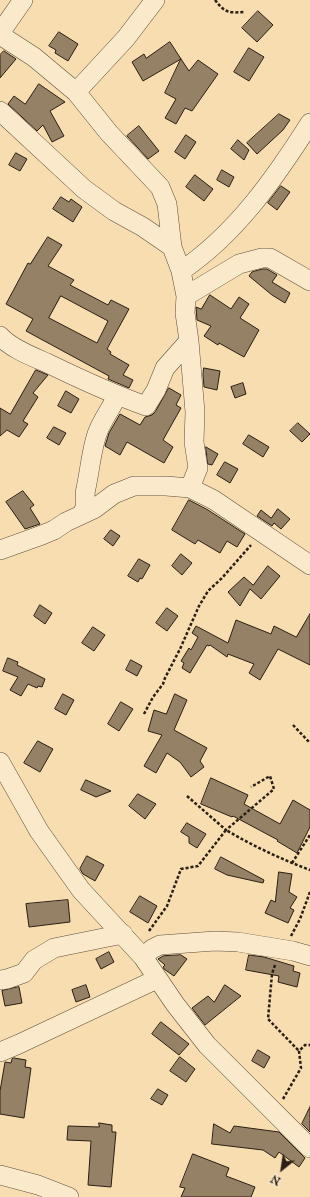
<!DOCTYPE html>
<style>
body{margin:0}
#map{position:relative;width:310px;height:1197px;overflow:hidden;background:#f7ddaf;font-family:"IM FELL Great Primer",serif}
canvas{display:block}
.north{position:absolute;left:262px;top:1149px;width:40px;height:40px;-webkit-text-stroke:3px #fae9cb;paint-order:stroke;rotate:210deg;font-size:11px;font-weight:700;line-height:16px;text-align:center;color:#2a1e15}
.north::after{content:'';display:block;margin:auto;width:14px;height:18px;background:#2a1e15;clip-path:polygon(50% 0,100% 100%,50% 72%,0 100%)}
</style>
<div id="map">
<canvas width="310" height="1197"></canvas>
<div class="north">N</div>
</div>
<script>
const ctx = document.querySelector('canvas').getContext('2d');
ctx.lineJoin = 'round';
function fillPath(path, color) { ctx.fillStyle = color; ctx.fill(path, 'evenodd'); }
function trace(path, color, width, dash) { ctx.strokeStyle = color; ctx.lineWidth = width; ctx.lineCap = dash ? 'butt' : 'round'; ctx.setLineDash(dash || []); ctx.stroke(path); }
const building = new Path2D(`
 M258,11L273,25L257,42L242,28Z
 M59,32L78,44L68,61L55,53L56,50L49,46Z
 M170,42L181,59L143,81L132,62L144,54L146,58Z
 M249,48L264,57L249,81L234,72Z
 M4,51L16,59L0,78V55Z
 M181,59L189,71L198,60L218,74L192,111L185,108L176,124L165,118L176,99L165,93Z
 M39,84L65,102L50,111L64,136L52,142L43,125L37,131L8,104L14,96L25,104Z
 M279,114L290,120L283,130L257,154L247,143Z
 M139,126L159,151L148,159L127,136Z
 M186,135L196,142L185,159L175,152Z
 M238,140L249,150L244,160L231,149Z
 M16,153L27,159L20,171L9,165Z
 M222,170L234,177L229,187L217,180Z
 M195,175L213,189L204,201L186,187Z
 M281,186L290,192L277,210L268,203Z
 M61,197L69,202L71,199L82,207L73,222L53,209Z
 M48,237L62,245L48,266L74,280L70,285L108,305L111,300L129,309L107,349L111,352L110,354L129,365L123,375L133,380L129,388L108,379L109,376L26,331L33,319L6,304L28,263L30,264ZM61,296L108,321L97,343L49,318Z
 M263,269H267L277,275L272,282L290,293L285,303L272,295L249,276L252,272Z
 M210,295L231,309L239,297L249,304L240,318L259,330L244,357L219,343L218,345L204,336L211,326L197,320L196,307L201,309Z
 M204,368L220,371L217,390L204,387L203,375Z
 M36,370L48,375L33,393L38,397L23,421L28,424L19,437L7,430L0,436V408L10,414Z
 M243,383L246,394L235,398L231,387Z
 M169,388L181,395L176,405L181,408L163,440L173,447L164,463L127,442L120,455L105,446L109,433L120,414L140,425L145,417L152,415L155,412Z
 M66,391L79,399L71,413L58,406Z
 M298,423L310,434L302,442L290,431Z
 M54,427L66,433L59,445L47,438Z
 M249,435L269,447L263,457L243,444Z
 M206,447L218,454L212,465L208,464Z
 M225,462L238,469L230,483L217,475Z
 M23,491L34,505L30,508L40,524L25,529L6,502Z
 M189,500L208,510L245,534L237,547L227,541L220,553L198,540L195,544L172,530Z
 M278,509L290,519L281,529L274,523L272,526L257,516L261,510L271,518Z
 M111,530L120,536L113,546L104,539Z
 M181,554L192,563L182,575L172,566Z
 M139,559L150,565L142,579L140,578L138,582L128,576Z
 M268,566L280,576L261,599L250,589L240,606L228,592L244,577L253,585Z
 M40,605L52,613L45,624L34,616Z
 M167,608L178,616L167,631L156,623Z
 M310,614V665L278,649L260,680L249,673L254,664L228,654L227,657L210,645L209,646L207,645L190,673L182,668L184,663L181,661L189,648L191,650L198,637L192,633L196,626L228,643L236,620L271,634L274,626L296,637Z
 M93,627L105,635L94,651L82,643Z
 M8,658L18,662L17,665L45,679L42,687L38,686L37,688L28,684L21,696L10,690L18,677L3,671Z
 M131,660L142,666L137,676L126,670Z
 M63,694L74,700L66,715L55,709Z
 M175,694L187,700L174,730L207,748L200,761L204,767L191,777L180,762L167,753L156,773L144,766L162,735L148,731L154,710L166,714Z
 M121,702L133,709L119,731L108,724Z
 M38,741L53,749L40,772L24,763Z
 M211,778L248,795L244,804L280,824L293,800L310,810V827L297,853L277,841L278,840L233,816L232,817L201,804Z
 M86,780L111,791L96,797L81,790Z
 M138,794L156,804L145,819L129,806Z
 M187,823L206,834L197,848L189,843V837L181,832Z
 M87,856L104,865L95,881L83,874L80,869Z
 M221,857L264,880L263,883L227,875L215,869Z
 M279,872L292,874L289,892L297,897L290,908L294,910L288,923L265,913L271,900L275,902Z
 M140,896L157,906L148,923L130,912Z
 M68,900L70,922L29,927L26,904Z
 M109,952L114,962L101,969L96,959Z
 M181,955L187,959L174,976L164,969L163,967L165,965L158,959L163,956Z
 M249,955L264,957L294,966L293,971L300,973L297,987L278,982L279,976L246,970Z
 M86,985L90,997L76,1002L72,990Z
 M225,985L241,996L205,1025L192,1008L208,996L214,1002Z
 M19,987L22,1003L5,1006L2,991Z
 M161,1022L189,1044L179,1055L152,1034Z
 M258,1050L270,1057L264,1068L252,1061Z
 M180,1057L195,1069L186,1082L170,1071Z
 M14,1058L26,1060L25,1067L31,1068L24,1118L0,1114V1091L5,1062L11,1063L12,1059Z
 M158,1089L168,1095L162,1105L151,1099Z
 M310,1107V1132L302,1124Z
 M99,1123L112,1125V1132H116L111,1187L88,1185L91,1141L67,1140L68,1126L99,1127Z
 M214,1124L230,1133L234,1126L279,1132L305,1158L299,1167L279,1152L275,1158L263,1150L212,1144Z
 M193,1154L229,1168L226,1176L255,1187L251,1197H181L185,1188L180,1187Z`);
fillPath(building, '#958165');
trace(building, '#2a1e15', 1);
const minor = new Path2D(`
 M0,33L23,0
 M0,35L34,57L76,92L109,133L160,187L167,204L172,247L181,271L186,296L185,313L189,341L195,412L194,442L198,468L190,488
 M76,92L126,38L155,0
 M0,111L84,189L114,211L143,227L172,247
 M181,271C236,234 275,178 310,123
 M186,296L239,264L262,258H270L310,281
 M0,336C10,348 33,357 47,363C80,379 112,394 146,406L156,390L165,368L189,341
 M81,515C89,505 83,499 86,488C90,470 91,452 97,434C102,420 111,409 117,396
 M0,550L42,535L54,530L66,522L94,509L114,494L134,486H166L190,488L214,500L310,565
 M0,762L39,831L81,890L143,957L175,1004L207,1045L310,1148
 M143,957L152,949L160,945L215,941L238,942L293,951L310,956
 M0,980L7,979L24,973L34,960L54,948L123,934
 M0,1052L19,1044L157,979
 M0,1175L38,1185L69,1197`);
trace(minor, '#5d4e3c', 20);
trace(new Path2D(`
 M215,0C225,13 229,13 244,12
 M144,714L153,697L163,684L165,678L180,649L199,606L208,591L222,578L251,545
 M293,725L310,743
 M187,796L226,830L274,789L270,776L251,787
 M292,863L310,835
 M149,931L167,906L181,869L198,866L226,830C253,846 281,859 310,870
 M291,936L300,919L310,892
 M275,965L272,974L268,1019L299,1051
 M283,1099L301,1068L299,1051L305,1045H310`), '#2a1e15', 2.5, [3, 2]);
trace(minor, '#fae9cb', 19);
</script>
